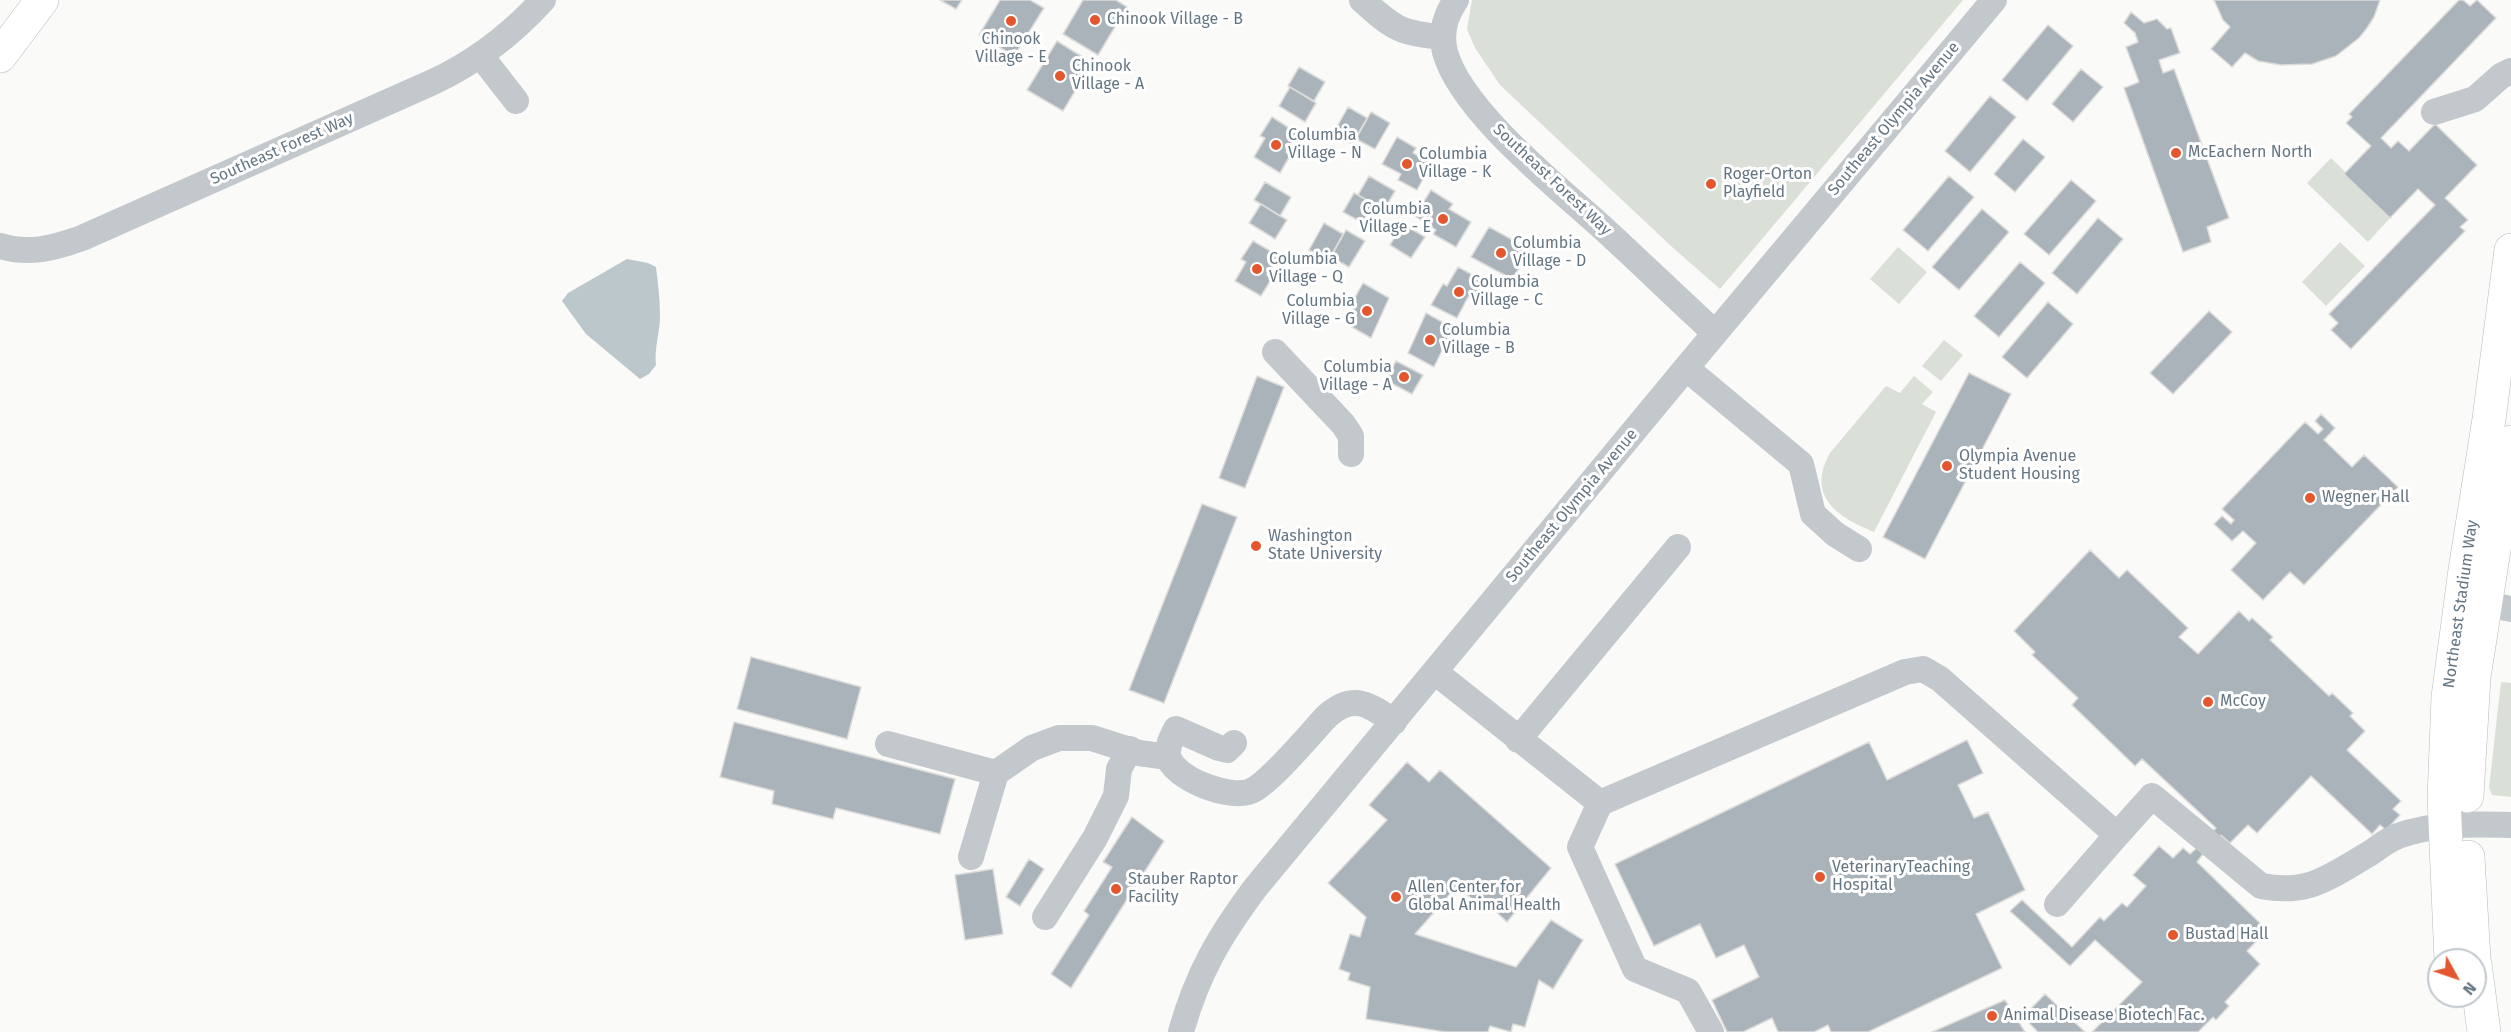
<!DOCTYPE html>
<style>
body{margin:0}
#map{position:relative;width:2511px;height:1032px;overflow:hidden;background:#fafaf8;font-family:"Fira Sans",sans-serif}
canvas{display:block}
.north{position:absolute;left:2427px;top:948px;width:60px;height:60px;box-sizing:border-box;background:#fff;border:2px solid #c1c8cd;border-radius:50%;rotate:130deg;font-size:16px;font-weight:700;line-height:24px;text-align:center;color:#657683}
.north::after{content:'';display:block;margin:auto;width:21px;height:27px;background:#e4572e;clip-path:polygon(50% 0,100% 100%,50% 72%,0 100%)}
</style>
<div id="map">
<canvas width="2511" height="1032"></canvas>
<div class="north">N</div>
</div>
<script>
const ctx = document.querySelector('canvas').getContext('2d');
ctx.lineJoin = 'round';
function fillPath(path, color) { ctx.fillStyle = color; ctx.fill(path, 'evenodd'); }
function trace(path, color, width, dash) { ctx.strokeStyle = color; ctx.lineWidth = width; ctx.lineCap = dash ? 'butt' : 'round'; ctx.setLineDash(dash || []); ctx.stroke(path); }
function label(font, color, halo, rows, align = 'center') {
  ctx.font = font + ' "Fira Sans",sans-serif'; ctx.lineWidth = 6; ctx.setLineDash([]); ctx.textBaseline = 'middle'; ctx.strokeStyle = halo; ctx.fillStyle = color; for (const [text, x, y, turn = 0] of rows) {
    ctx.save(); ctx.translate(x, y); ctx.rotate((+turn || 0) * Math.PI / 180); ctx.textAlign = isNaN(turn) ? turn : align; if (halo) ctx.strokeText(text, 0, 0); ctx.fillText(text, 0, 0); ctx.restore();
  }
}
fillPath(new Path2D(`
 M1472,0H1963L1720,289L1671,246L1500,85L1475,48L1467,29Z
 M2331,158L2391,217L2368,242L2307,183Z
 M2340,242L2365,266L2326,306L2302,282Z
 M1898,247L1927,272L1899,304L1870,279Z
 M1944,340L1963,355L1941,381L1922,366Z
 M1914,376L1933,392L1922,404L1936,412L1874,532C1837,517 1806,496 1830,453L1886,386L1900,393Z
 M2501,682L2511,683V797L2492,795L2489,788Z`), '#dadfd7');
fillPath(new Path2D(`
 M627,259L648,263L656,267C658,283 660,300 660,316C660,333 654,348 656,365L649,374L640,379L586,334L562,301L568,293Z`), '#bbc7cb');
const building = new Path2D(`
 M940,0H962L956,9Z
 M1000,0H1030L1044,8L1014,56L979,35Z
 M1083,0H1116L1127,7L1098,55L1063,34Z
 M2214,0H2380L2374,17L2367,28L2359,38L2336,56L2312,64L2281,65L2258,61L2245,53L2232,67L2211,49L2230,27L2223,20Z
 M2459,0H2463L2470,6L2477,0L2496,18L2381,138L2391,148L2398,141L2409,151L2435,124L2477,165L2445,198L2468,220L2460,227L2465,231L2351,349L2331,330L2338,323L2329,314L2435,205L2418,189L2390,218L2344,174L2371,146L2346,123L2352,117L2349,114Z
 M2131,12L2144,23L2157,19L2167,29L2171,28L2180,53L2159,60L2163,73L2174,69L2229,218L2207,227L2211,242L2183,252L2124,88L2139,82L2126,47L2138,42L2135,33L2124,23Z
 M2048,25L2073,46L2027,101L2002,80Z
 M1057,41L1092,63L1063,111L1027,90Z
 M1299,67L1325,82L1314,101L1288,86Z
 M2081,69L2103,87L2073,122L2052,104Z
 M1290,87L1316,103L1305,122L1279,106Z
 M1990,96L2016,117L1970,172L1945,151Z
 M1348,107L1367,118L1352,144L1333,134Z
 M1371,112L1390,123L1375,149L1356,139Z
 M1272,117L1297,133L1286,152L1291,154L1280,173L1254,157L1265,138L1260,136Z
 M1397,137L1416,148L1413,153L1432,163L1417,190L1398,180L1401,174L1382,164Z
 M2023,139L2045,157L2015,192L1994,174Z
 M1369,176L1395,191L1384,210L1358,195Z
 M1949,176L1974,197L1928,251L1903,230Z
 M2071,180L2096,201L2049,255L2024,234Z
 M1265,182L1291,197L1280,216L1254,200Z
 M1431,190L1453,204L1449,209L1471,222L1456,247L1433,234L1436,230L1415,216Z
 M1354,193L1381,208L1370,227L1343,212Z
 M1261,204L1287,220L1275,239L1249,223Z
 M1982,209L2009,232L1959,290L1932,267Z
 M2098,218L2123,239L2077,294L2052,273Z
 M1324,223L1343,234L1328,261L1309,250Z
 M1403,224L1425,237L1411,258L1390,245Z
 M1489,227L1531,250L1512,279L1471,257Z
 M1346,230L1365,241L1349,267L1331,257Z
 M1253,241L1279,256L1267,275L1272,278L1261,296L1235,281L1246,262L1241,259Z
 M2020,262L2045,283L1999,337L1974,316Z
 M1458,267L1484,281L1474,300L1468,297L1457,318L1431,305L1443,284L1447,286Z
 M1363,283L1389,298L1371,338L1345,323L1355,305L1352,303Z
 M2048,302L2073,324L2027,378L2002,357Z
 M2209,311L2232,332L2173,394L2150,373Z
 M1426,313L1453,328L1434,367L1408,353Z
 M1396,361L1423,375L1412,394L1385,380Z
 M1969,373L2011,394L1925,559L1883,537Z
 M1257,376L1284,387L1245,488L1219,478Z
 M2321,414L2335,428L2324,440L2352,467L2364,455L2398,487L2304,585L2290,572L2263,600L2231,570L2256,543L2243,531L2232,541L2214,524L2222,516L2231,524L2234,520L2222,509L2305,422L2318,434L2323,429L2315,421Z
 M1202,504L1237,517L1164,703L1129,690Z
 M2090,550L2119,578L2127,570L2188,628L2179,637L2198,654L2239,611L2249,621L2252,618L2273,637L2270,640L2329,696L2332,693L2353,713L2350,716L2365,731L2347,750L2401,801L2393,809L2400,815L2386,830L2380,825L2372,834L2311,776L2257,833L2248,825L2230,843L2221,835L2203,854L2197,848L2216,828L2142,759L2135,766L2072,705L2078,698L2032,655L2035,652L2014,631Z
 M751,657L861,687L847,739L737,709Z
 M734,722L955,779L940,834L836,808L833,819L772,804L774,791L720,777Z
 M1967,740L1983,773L1958,785L1974,818L1988,812L2025,890L1976,914L2002,968L1868,1032H1831L1828,1025L1814,1032H1778L1772,1018L1743,1032H1727L1712,1000L1759,977L1744,945L1716,958L1700,924L1654,946L1615,864L1869,742L1887,780Z
 M1407,762L1429,782L1440,770L1551,868L1507,922L1491,907L1487,912L1457,886L1415,934L1516,967L1551,920L1583,940L1553,989L1539,980L1525,1027L1513,1024L1511,1032L1490,1026L1488,1032H1445L1366,1019L1370,987L1348,980L1350,973L1339,969L1350,934L1360,937L1366,917L1328,883L1387,820L1369,805Z
 M1132,817L1164,841L1071,988L1051,974L1089,915L1084,911L1112,867L1103,862Z
 M2159,846L2173,858L2183,848L2190,854L2197,848L2203,854L2197,862L2267,930L2247,951L2260,964L2225,1002L2229,1006L2216,1020L2213,1017L2198,1032H2092L2142,982L2095,940L2070,966L2010,911L2022,900L2072,947L2100,917L2104,921L2122,903L2127,907L2146,886L2133,875Z
 M1029,859L1044,869L1020,906L1006,897Z
 M993,869L1003,934L965,940L955,875Z
 M2045,994L2085,1032H2038L2023,1017Z
 M2005,1000L2025,1032H1932Z`);
fillPath(building, '#aab3b9');
trace(building, '#dcdcda', 1.5);
const major = new Path2D(`
 M0,56L42,0
 M2467,796L2474,677L2511,442
 M2468,857L2474,960
 M2451,960L2444,798L2448,697L2465,570L2489,419L2511,250
 M2475,964L2484,1032`);
trace(major, '#b5babe', 34);
trace(new Path2D(`
 M1362,0C1393,28 1401,34 1443,37
 M1456,0C1445,16 1440,33 1445,52C1461,111 1559,188 1605,230C1642,264 1678,299 1715,333
 M481,56L516,101
 M2434,112L2475,99L2501,76L2511,71
 M0,246C29,255 54,248 82,238L433,82C476,62 511,35 543,0
 M1275,352L1343,424L1351,436V454
 M1686,368L1801,464L1813,514L1835,534L1859,549
 M2485,604L2511,609
 M1435,672L1600,803L1905,672L1923,669L1940,679L2117,835L2152,796L2261,886C2307,895 2328,878 2367,855C2377,849 2387,840 2398,836C2434,823 2473,824 2511,825
 M1518,740L1678,547
 M1234,743L1227,750L1219,748L1176,729C1172,737 1167,746 1168,755C1172,779 1231,800 1251,791C1270,783 1311,733 1327,716C1353,693 1369,704 1394,722
 M888,744L996,773L1032,748L1059,738H1092L1139,753L1168,757
 M1600,803L1580,847L1635,969L1688,991L1711,1032
 M971,857L996,773
 M2057,904L2117,835
 M1045,917L1095,838L1116,796L1119,769L1130,749
 M1181,1032C1197,974 1220,935 1256,887L1686,368L1994,0`), '#c3c8cc', 26);
trace(major, '#fff', 33);
for (const [x, y, r, color] of [
 [1095,20,6,"#e4572e"],
 [1011,21,6,"#e4572e"],
 [1060,76,6,"#e4572e"],
 [1276,145,6,"#e4572e"],
 [2176,153,6,"#e4572e"],
 [1407,164,6,"#e4572e"],
 [1711,184,6,"#e4572e"],
 [1443,219,6,"#e4572e"],
 [1501,253,6,"#e4572e"],
 [1257,269,6,"#e4572e"],
 [1459,292,6,"#e4572e"],
 [1367,311,6,"#e4572e"],
 [1430,340,6,"#e4572e"],
 [1404,377,6,"#e4572e"],
 [1947,466,6,"#e4572e"],
 [2310,498,6,"#e4572e"],
 [1256,546,6,"#e4572e"],
 [2208,702,6,"#e4572e"],
 [1820,877,6,"#e4572e"],
 [1116,889,6,"#e4572e"],
 [1396,897,6,"#e4572e"],
 [2173,935,6,"#e4572e"],
 [1992,1016,6,"#e4572e"]
]) { const dot = new Path2D(); dot.arc(x, y, r, 0, 2 * Math.PI); ctx.fillStyle = color; ctx.fill(dot); trace(dot, '#fff', 2); }
label('16px', '#657683', '#fff', [
 ["Chinook Village - B",1107,20],
 ["Chinook",1011,40,"center"],
 ["Village - E",1011,58,"center"],
 ["Chinook",1072,67],
 ["Village - A",1072,85],
 ["Columbia",1288,136],
 ["Village - N",1288,154],
 ["McEachern North",2188,153],
 ["Columbia",1419,155],
 ["Village - K",1419,173],
 ["Roger-Orton",1723,175],
 ["Playfield",1723,193],
 ["Columbia",1431,210,"right"],
 ["Village - E",1431,228,"right"],
 ["Columbia",1513,244],
 ["Village - D",1513,262],
 ["Columbia",1269,260],
 ["Village - Q",1269,278],
 ["Columbia",1471,283],
 ["Village - C",1471,301],
 ["Columbia",1355,302,"right"],
 ["Village - G",1355,320,"right"],
 ["Columbia",1442,331],
 ["Village - B",1442,349],
 ["Columbia",1392,368,"right"],
 ["Village - A",1392,386,"right"],
 ["Olympia Avenue",1959,457],
 ["Student Housing",1959,475],
 ["Wegner Hall",2322,498],
 ["Washington",1268,537],
 ["State University",1268,555],
 ["McCoy",2220,702],
 ["VeterinaryTeaching",1832,868],
 ["Hospital",1832,886],
 ["Stauber Raptor",1128,880],
 ["Facility",1128,898],
 ["Allen Center for",1408,888],
 ["Global Animal Health",1408,906],
 ["Bustad Hall",2185,935],
 ["Animal Disease Biotech Fac.",2004,1016]
], 'left');
label('16px', '#657683', '#fff', [
 ["Southeast Olympia Avenue",1894,119,-50],
 ["Southeast Forest Way",282,149,-24],
 ["Southeast Forest Way",1552,180,43],
 ["Southeast Olympia Avenue",1572,506,-50],
 ["Northeast Stadium Way",2461,604,-82]
]);
</script>
